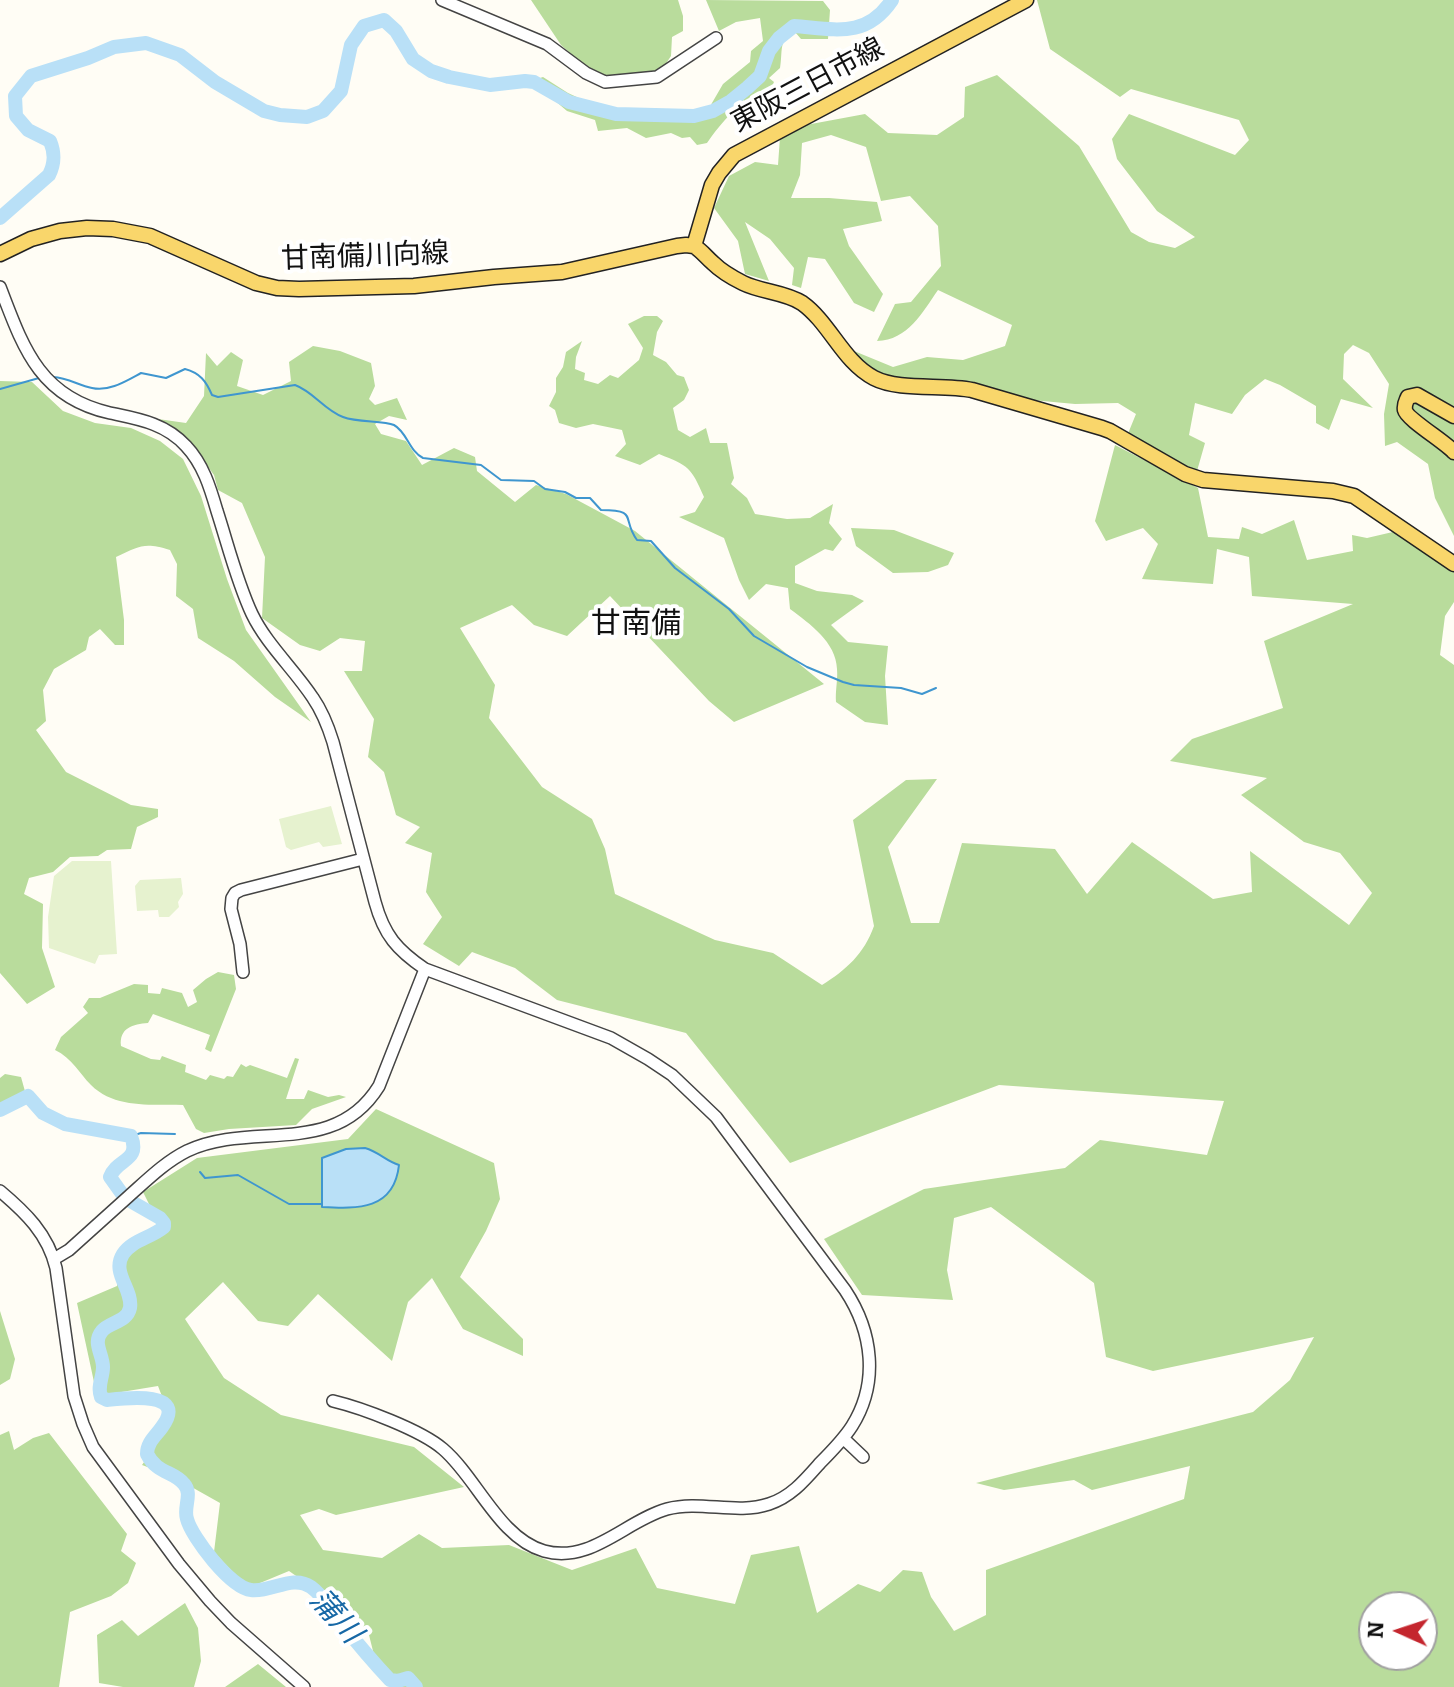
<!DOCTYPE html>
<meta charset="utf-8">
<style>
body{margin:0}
#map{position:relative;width:1454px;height:1687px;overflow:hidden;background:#fffdf5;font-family:Bitter,serif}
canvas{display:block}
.north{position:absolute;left:1358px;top:1591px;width:80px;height:80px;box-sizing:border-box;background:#fff;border:2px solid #a0a0a0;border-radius:50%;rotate:273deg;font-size:22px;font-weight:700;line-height:32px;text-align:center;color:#111}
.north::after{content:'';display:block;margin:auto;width:28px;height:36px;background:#c4262e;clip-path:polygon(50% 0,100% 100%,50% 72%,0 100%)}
</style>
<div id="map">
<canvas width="1454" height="1687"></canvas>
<div class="north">N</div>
</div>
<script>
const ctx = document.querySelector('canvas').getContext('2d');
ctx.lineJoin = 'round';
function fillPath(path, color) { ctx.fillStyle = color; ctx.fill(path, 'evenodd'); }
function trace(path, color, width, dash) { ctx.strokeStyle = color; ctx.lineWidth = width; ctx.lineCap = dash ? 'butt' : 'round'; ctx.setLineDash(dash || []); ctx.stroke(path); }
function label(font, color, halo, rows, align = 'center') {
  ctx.font = font + ' Bitter,"Noto Sans JP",serif'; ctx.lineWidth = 8; ctx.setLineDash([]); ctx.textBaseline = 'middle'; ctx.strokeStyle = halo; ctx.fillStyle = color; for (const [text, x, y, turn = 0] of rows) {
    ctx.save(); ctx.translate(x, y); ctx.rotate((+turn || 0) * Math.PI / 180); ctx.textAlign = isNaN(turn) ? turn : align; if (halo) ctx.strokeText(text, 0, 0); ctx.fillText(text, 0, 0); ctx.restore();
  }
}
fillPath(new Path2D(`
 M531,0H678L683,16V31L672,37L671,56L665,65L655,74L605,77L588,69L561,45Z
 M706,0L823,1L830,10L828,39H801L795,32C778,37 783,53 780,68L769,78L774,82C769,94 763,101 751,105L743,100C730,115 718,126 707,143L697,145L690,137L682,138L671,133L646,138L627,128L598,131L595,120L567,111L553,99L544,94L537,79L543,77L568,93L594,105L626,110L662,111L683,121L705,115L723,84L750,62L751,51L763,41L760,18L736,22L719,31Z
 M1037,0H1454V536L1435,498L1428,464L1397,442L1385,446L1384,414L1389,384L1369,353L1353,345L1344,354L1343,379L1373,408L1341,399L1329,430L1316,423V406L1280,385L1265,379L1245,395L1232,414L1195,403L1189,435L1205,443L1197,471L1127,436L1136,414L1118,403L1075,404L1021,399L885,378L865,366L854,351L893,367L927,357L963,360L1005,346L1012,325L938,290C922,313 908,340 877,341L895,304L911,302L941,266L938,226L910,196L881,201L866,147L831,135L802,143L800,175L791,198H829L877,202L882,221L843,229L849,246L883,294L874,312L854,303L825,259L808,257L801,288L792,285L794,268L770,239L745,222L769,281L745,274L738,241L714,208L729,176L755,162L778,165L780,137L795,127L865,114L888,133L937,135L964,117L965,87L997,75L1079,146L1131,232L1149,242L1175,248L1195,237L1157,211L1117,159L1112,139L1129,114L1235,155L1249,140L1239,120L1131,89L1120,97L1050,49Z
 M644,316H657L663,321L657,332L653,355L666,362L677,375L684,377L689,390L684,400L673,408L678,430L690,437L706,428L710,443H727L734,478L731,484L747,498L755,514L787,519L810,518L833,504L829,523L842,539L833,551L825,549L795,566V583L817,591L852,595L864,601L831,625L848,642L888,646L885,676L888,725L865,722L836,702C835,691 838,680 837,669C836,642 810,624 790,609L788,588L766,584L749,600L739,580L724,538L679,517L695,512L704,497C691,467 689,466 659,454L640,465L615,456L626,444L622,430L593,424L576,428L559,423L555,410L549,406L556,392V378L563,367L566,352L582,341L576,357L575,369L585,373L584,380L598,384L610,375L618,378L639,360L643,348L628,324Z
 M313,346L340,351L371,363L375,386L369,399L375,405L397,398L407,420L389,416L375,424L381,434L406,441L422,465L454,448L475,457L477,471L515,502L536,485L566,494L635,531L824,684L734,722L709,701L610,596L567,636L534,625L512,605L460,628L495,685L489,718L542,787L592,819L605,849L615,894L715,940L773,953L822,985C846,970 864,954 874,926L853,820L906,780L937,779L888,847L911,923H939L962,843L1055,849L1087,894L1132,842L1213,899L1252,892L1250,851L1349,925L1372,893L1340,853L1304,842L1241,795L1267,778L1170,761L1192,739L1283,708L1264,641L1353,604L1252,596L1249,557L1217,549L1213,584L1142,579L1158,544L1143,528L1106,541L1095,521L1115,445L1198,488L1208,537L1239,539L1242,527L1262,534L1294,520L1307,560L1353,551L1352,535L1367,538L1397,531L1454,570V602L1445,616L1440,655L1454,665V1687H402L395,1674L379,1675L369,1635L345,1627L312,1587L289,1571L248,1588L214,1552L220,1503L172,1476L142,1465L172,1422L158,1386L97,1396L77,1303L117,1286L119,1259L159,1224L143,1192L197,1158L348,1139L376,1109L494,1163L500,1199L486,1231L460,1277L523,1339V1356L463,1329L432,1278L408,1302L392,1361L318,1294L288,1326L258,1321L223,1282L185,1319L224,1378L281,1415L414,1447L464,1487L336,1515L319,1509L300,1515L323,1550L382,1558L419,1534L442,1548L509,1545L572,1570L636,1548L657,1588L735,1604L751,1555L799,1546L817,1613L858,1584L880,1592L903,1570L922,1572L931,1597L954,1631L986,1615V1570L1184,1499L1190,1466L1092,1490L1074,1480L1004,1490L976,1483L1253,1412L1290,1380L1314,1337L1153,1371L1106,1357L1094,1283L991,1207L954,1218L947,1270L953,1300L862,1295L824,1239L924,1189L1065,1168L1100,1140L1207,1155L1224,1101L999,1085L790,1163L686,1033L557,1000L515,968L472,952L459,966L423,944L442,917L426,892L432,853L405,843L420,827L396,815L384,772L368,757L374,719L344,671H362L365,641L340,638L320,651L300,645L262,618L265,557L242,503L218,490L214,475L187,438L151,418L186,423L204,396L206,353L217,366L231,352L243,360L237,386L263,395L291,381L289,362ZM1374,1607H1422V1655H1374Z
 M0,381L32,382L63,411L95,423L131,428L160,441L183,459L201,496L227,579L246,630L311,722L275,697L234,661L198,638L193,609L176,596L177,564L170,550C144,542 140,546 116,557L124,620V645H115L100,629L89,637L86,650L54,669L43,690L46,721L36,730L66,772L131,805L158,809V817L137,827L131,849L107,850L98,856L70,857L53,872L29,878L24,894L43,904L42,948L55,987L27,1004L0,973Z
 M851,528L894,530L954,553L948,565L928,572L893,573L856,546Z
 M218,972L234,975L236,989L211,1052L205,1049L210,1035L153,1014L148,1023C133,1024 119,1028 121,1046L151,1059L160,1060L162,1056L186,1065L185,1072L206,1080L210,1075L224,1079L227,1076L233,1077L241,1064L246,1067L250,1065L287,1078L295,1058L299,1059L286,1099H304L308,1090L328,1097L339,1095L346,1097L312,1109L296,1125L229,1129L204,1133L196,1129L183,1105C151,1104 115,1109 91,1085C79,1073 72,1058 55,1050L61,1037L88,1013L83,1007L89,998H100L134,984L148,985V993L160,994L162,988L182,993L188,1007L197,1002L193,990L206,979Z
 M5,1074L21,1077L28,1102L0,1114V1078Z
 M0,1311L15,1359L10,1379L0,1385Z
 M9,1431L14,1450L33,1438L49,1433L127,1534L121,1551L136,1563L128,1583L111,1596L70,1612L59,1687H0V1435Z
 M185,1603L198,1628L201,1661L194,1687H123L99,1683L97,1635L122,1620L138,1636Z
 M258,1664L286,1687H225Z`), '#b9dc9c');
fillPath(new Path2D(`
 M331,806L342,844L323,847L319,842L291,850L286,847L279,819Z
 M72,861H111L117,954L99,955L95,964L49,948L48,917L54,876Z
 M181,878L183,894L178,902L179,907L169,917H159L158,910L137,911L135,886L140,880Z`), '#e6f2cf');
const water = new Path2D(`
 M365,1148C379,1152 386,1161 399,1165C394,1210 358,1209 322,1207V1158L346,1149Z`);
fillPath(water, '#b9e0f7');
trace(water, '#3f96cf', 2);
trace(new Path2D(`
 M53,377C68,378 78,385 92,388C109,392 126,381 141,373L166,378L185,369C200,373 206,381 212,395L218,397L295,385C314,392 324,410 343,417C358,423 383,420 394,425C407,432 409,451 423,458L481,465L501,480L534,481L545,489L565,492L576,498H590L601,510C639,510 621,518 637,540L651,541L675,568L729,609L754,636L807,667L843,682L854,685L901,688L922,694L936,688
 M0,389L39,378
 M131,1136L141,1133L175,1134
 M200,1172L205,1178L238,1175L289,1204H322`), '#3f96cf', 2);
trace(new Path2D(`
 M0,218L49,175C55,163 55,153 50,141L28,130L16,116L15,96L31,76L88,58L114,47L146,43L180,55L215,82L264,111L280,115L307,117L323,111L341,91L351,45L364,26L384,20L396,31L413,59L431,71L449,77L490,85L525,81L534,82L569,102L616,114L694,116L713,111L731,101L747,88L760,76L769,51L779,38L794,26C834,29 866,39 892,0
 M0,1110L28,1096L43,1113L65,1124L131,1136C141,1162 117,1158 110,1177L125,1198L160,1218L164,1223V1227C151,1238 132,1240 123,1254C111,1273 133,1289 130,1308C127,1322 110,1322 102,1331C92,1343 103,1354 103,1367C103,1378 97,1386 101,1397L107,1400C125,1398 189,1390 162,1427C156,1436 147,1442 147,1454C157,1474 174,1471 184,1484C193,1494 183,1507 187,1519C192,1538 231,1588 251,1590C271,1593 292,1574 311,1587C324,1596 332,1612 342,1624C357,1643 373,1662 390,1680L398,1681L408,1678L416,1687`), '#b9e0f7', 14);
const minor = new Path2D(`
 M442,0L547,44L586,73L605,82L657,77L716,38
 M0,287C23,347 39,397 110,413C138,419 165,423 186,446C203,464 210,487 217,511C228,545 237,582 252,614C267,645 294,669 313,698C322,711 328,726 333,742L375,902C384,935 397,950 425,969L611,1038L648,1059L672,1075L716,1117L845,1290C873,1332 879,1383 852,1426C843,1440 831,1452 820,1463C805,1480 791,1497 769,1504C736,1515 701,1500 667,1509C625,1521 591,1564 544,1551C499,1538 477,1478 443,1449C421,1430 362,1408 333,1401
 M243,972L240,944L231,909L232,898L235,893L241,890L363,859
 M0,1191C25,1212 48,1234 56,1268L74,1396L83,1424L93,1447L179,1564L210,1601L231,1623L304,1687
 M54,1259L69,1250C89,1232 109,1214 129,1196C147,1180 165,1162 187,1151C252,1120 334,1159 379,1086L425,969
 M843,1438L863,1457`);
const major = new Path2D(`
 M694,246C702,251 706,257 713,263C721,271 733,278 743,283C761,292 785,292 802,303C830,323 843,362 874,378C899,391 943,384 972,390L1102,428L1110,431L1185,474L1203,480L1333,491L1354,496L1454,564
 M694,246L712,185L719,173L734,155L1026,0
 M0,254L31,239L60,231L87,228L113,229L150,236L256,283L277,288L299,289L414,286L494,277L562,272L677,246L686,245L694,246
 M1454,416L1417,395L1408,397C1406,402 1404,404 1405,410C1407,419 1445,442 1454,452`);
trace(minor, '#444', 14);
trace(major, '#222', 17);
trace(minor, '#fff', 11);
trace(major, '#f9d66b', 14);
label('28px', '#111', '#fff', [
 ["東阪三日市線",808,86,-28],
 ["甘南備川向線",365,257,-2]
]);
label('30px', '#111', '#fff', [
 ["甘南備",636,625]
]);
label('italic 30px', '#1768a6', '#fff', [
 ["蒲川",335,1617,48]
]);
</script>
